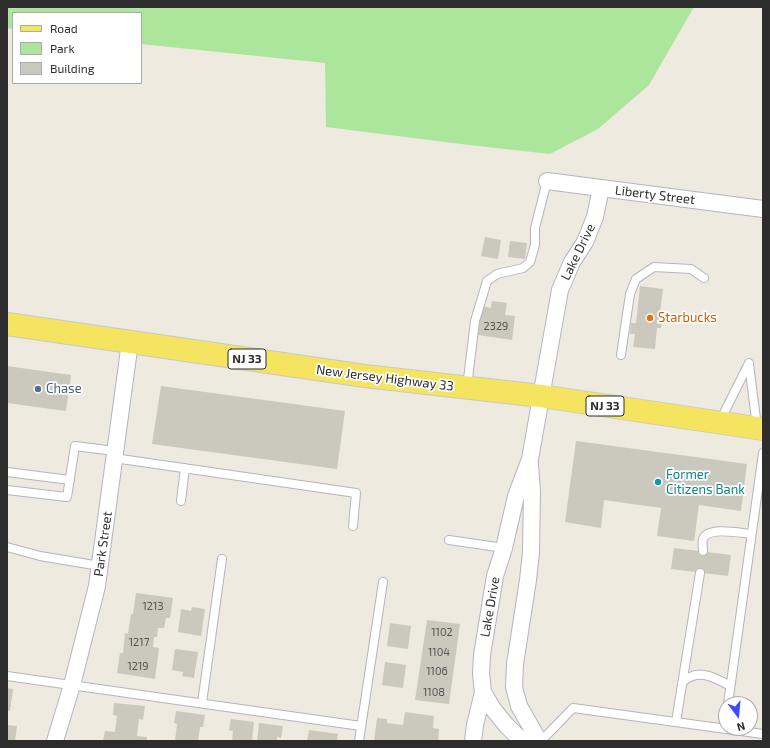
<!DOCTYPE html>
<style>
body{margin:0}
#map{position:relative;width:770px;height:748px;overflow:hidden;background:#efeae0;font-family:"Exo 2",sans-serif}
canvas{display:block}
.frame{position:absolute;inset:0;border:8px solid #2d2d2d;pointer-events:none}
.legend{position:absolute;left:12px;top:12px;width:130px;height:72px;box-sizing:border-box;background:#fff;border:1px solid #ababab;margin:0;padding:5px 7px;list-style:none;font-size:12px;color:#2d2d2d}
.legend li{display:flex;align-items:center;gap:8px;height:20px}
.legend b{width:20px;border:1px solid #ababab}
.north{position:absolute;left:718px;top:696px;width:40px;height:40px;box-sizing:border-box;background:#fff;border:1px solid #ababab;border-radius:50%;rotate:164deg;font-size:11px;font-weight:700;line-height:16px;text-align:center;color:#2d2d2d}
.north::after{content:'';display:block;margin:auto;width:14px;height:18px;background:#3d4aff;clip-path:polygon(50% 0,100% 100%,50% 72%,0 100%)}
</style>
<div id="map">
<canvas width="770" height="748"></canvas>
<div class="frame"></div>
<ul class="legend">
<li><b style="height:5px;background:#f5e45f"></b>Road</li>
<li><b style="height:11px;background:#ace69c"></b>Park</li>
<li><b style="height:11px;background:#cbc8be"></b>Building</li>
</ul>
<div class="north">N</div>
</div>
<script>
const ctx = document.querySelector('canvas').getContext('2d');
ctx.lineJoin = 'round';
function fillPath(path, color) { ctx.fillStyle = color; ctx.fill(path, 'evenodd'); }
function trace(path, color, width, dash) { ctx.strokeStyle = color; ctx.lineWidth = width; ctx.lineCap = dash ? 'butt' : 'round'; ctx.setLineDash(dash || []); ctx.stroke(path); }
function label(font, color, halo, rows, align = 'center') {
  ctx.font = font + ' "Exo 2",sans-serif'; ctx.lineWidth = 3.5; ctx.setLineDash([]); ctx.textBaseline = 'middle'; ctx.strokeStyle = halo; ctx.fillStyle = color; for (const [text, x, y, turn = 0] of rows) {
    ctx.save(); ctx.translate(x, y); ctx.rotate((+turn || 0) * Math.PI / 180); ctx.textAlign = isNaN(turn) ? turn : align; if (halo) ctx.strokeText(text, 0, 0); ctx.fillText(text, 0, 0); ctx.restore();
  }
}
fillPath(new Path2D(`
 M7,7H694L649,85L598,129L550,154L469,145L326,127L325,63L141,44V13H13V29L7,28Z`), '#ace69c');
fillPath(new Path2D(`
 M485,237L501,240L498,259L481,256Z
 M510,241L527,243L525,259L508,257Z
 M640,286L663,289L660,313H663L661,328H657L655,349L633,347L635,334H630L631,323H636Z
 M492,301L507,303L505,315L515,316L512,340L478,335L482,306L491,308Z
 M7,366L71,375L66,411L7,403Z
 M161,386L345,411L337,469L152,444Z
 M576,441L747,464L741,511L699,505L694,541L657,536L661,508L604,500L601,528L565,522Z
 M674,548L731,555L728,576L671,569Z
 M136,593L173,598L170,618H166L164,628H158L157,637H154L153,647L159,648L155,679L117,673L120,653H123L125,633L128,634L131,614H133Z
 M192,607L205,609L201,636L178,632L181,609L191,611Z
 M427,620L460,624L449,704L415,700Z
 M390,623L411,626L408,649L387,646Z
 M175,649L198,652L194,678L182,676L183,672L172,670Z
 M385,662L406,665L403,688L382,685Z
 M7,688L13,689L10,711L7,710Z
 M114,703L145,706L143,720L139,719L137,736L147,737V741H103L105,731L115,732L117,716L113,715Z
 M176,711L205,715L203,727H200L198,741H175L177,724L174,723Z
 M405,712L434,716L433,728L439,729L438,741H374L377,718L387,719V723L403,725Z
 M231,719L254,722L252,741H232L233,731L229,730Z
 M259,723L283,726L281,738L277,737V741H257Z
 M7,725L17,726L15,741H7Z
 M309,730L338,734L337,741H307Z`), '#cbc8be');
const lane = new Path2D(`
 M621,355L630,294L636,279L654,267L691,269L704,278
 M749,364L757,427
 M467,387L475,321L487,281L497,274L523,268L530,262L535,245V228L547,181
 M720,421L749,363
 M114,458L356,493L353,526
 M7,472L70,480
 M7,490L67,497L75,446L115,451
 M181,501L185,468
 M449,540L504,548
 M7,547L40,556L100,566
 M703,551C703,548 702,542 703,539C708,526 740,533 751,534
 M7,676L361,726
 M682,683C684,681 687,678 690,677C703,670 719,680 730,686
 M202,703L222,559
 M728,704L763,453
 M676,722L700,573
 M725,728L726,719
 M359,741L383,582
 M541,741L573,708L763,734`);
const street = new Path2D(`
 M547,181L763,209
 M530,464L532,492L531,552L528,580L515,664L514,687L519,706L539,741
 M55,741L72,685L97,586L130,342
 M473,741L475,725L483,692
 M528,741L518,737L507,726L493,709L483,692L481,674L482,655L495,576L504,548L516,496L530,459L560,290L572,262L585,242L595,217L601,188`);
const primary = new Path2D(`
 M7,324L365,376L541,396L763,429`);
trace(lane, '#b3b4c1', 10);
trace(street, '#b3b4c1', 18);
trace(primary, '#c8c8c8', 24);
trace(lane, '#fff', 8);
trace(street, '#fff', 16);
trace(primary, '#f5e45f', 22);
for (const [x, y, r, color] of [
 [650,318,4,"#e8710a"],
 [38,389,4,"#5c6f8a"],
 [658,482,4,"#0f9aa8"]
]) { const dot = new Path2D(); dot.arc(x, y, r, 0, 2 * Math.PI); ctx.fillStyle = color; ctx.fill(dot); trace(dot, '#fff', 1.5); }
label('11px', '#545451', null, [
 ["2329",496,326],
 ["1213",153,606],
 ["1102",442,632],
 ["1217",139,642],
 ["1104",439,652],
 ["1219",138,666],
 ["1106",437,671],
 ["1108",434,692]
]);
for (const [x, y, w] of [
 [247,359,38],
 [605,406,38]
]) { const box = new Path2D(); box.roundRect(x - w / 2, y - 10, w, 20, 3); ctx.fillStyle = '#fff'; ctx.fill(box); trace(box, '#2d2d2d', 1); }
label('bold 12px', '#2d2d2d', null, [
 ["NJ 33",247,359],
 ["NJ 33",605,406]
]);
label('13px', '#2d2d2d', '#fff', [
 ["Liberty Street",655,195,7],
 ["Lake Drive",578,252,-64],
 ["New Jersey Highway 33",385,378,7],
 ["Park Street",103,544,-82],
 ["Lake Drive",490,607,-80]
]);
label('13px', '#c56008', '#fff', [
 ["Starbucks",658,318]
], 'left');
label('13px', '#4e5e75', '#fff', [
 ["Chase",46,389]
], 'left');
label('13px', '#0d838f', '#fff', [
 ["Former",666,475],
 ["Citizens Bank",666,490]
], 'left');
</script>
